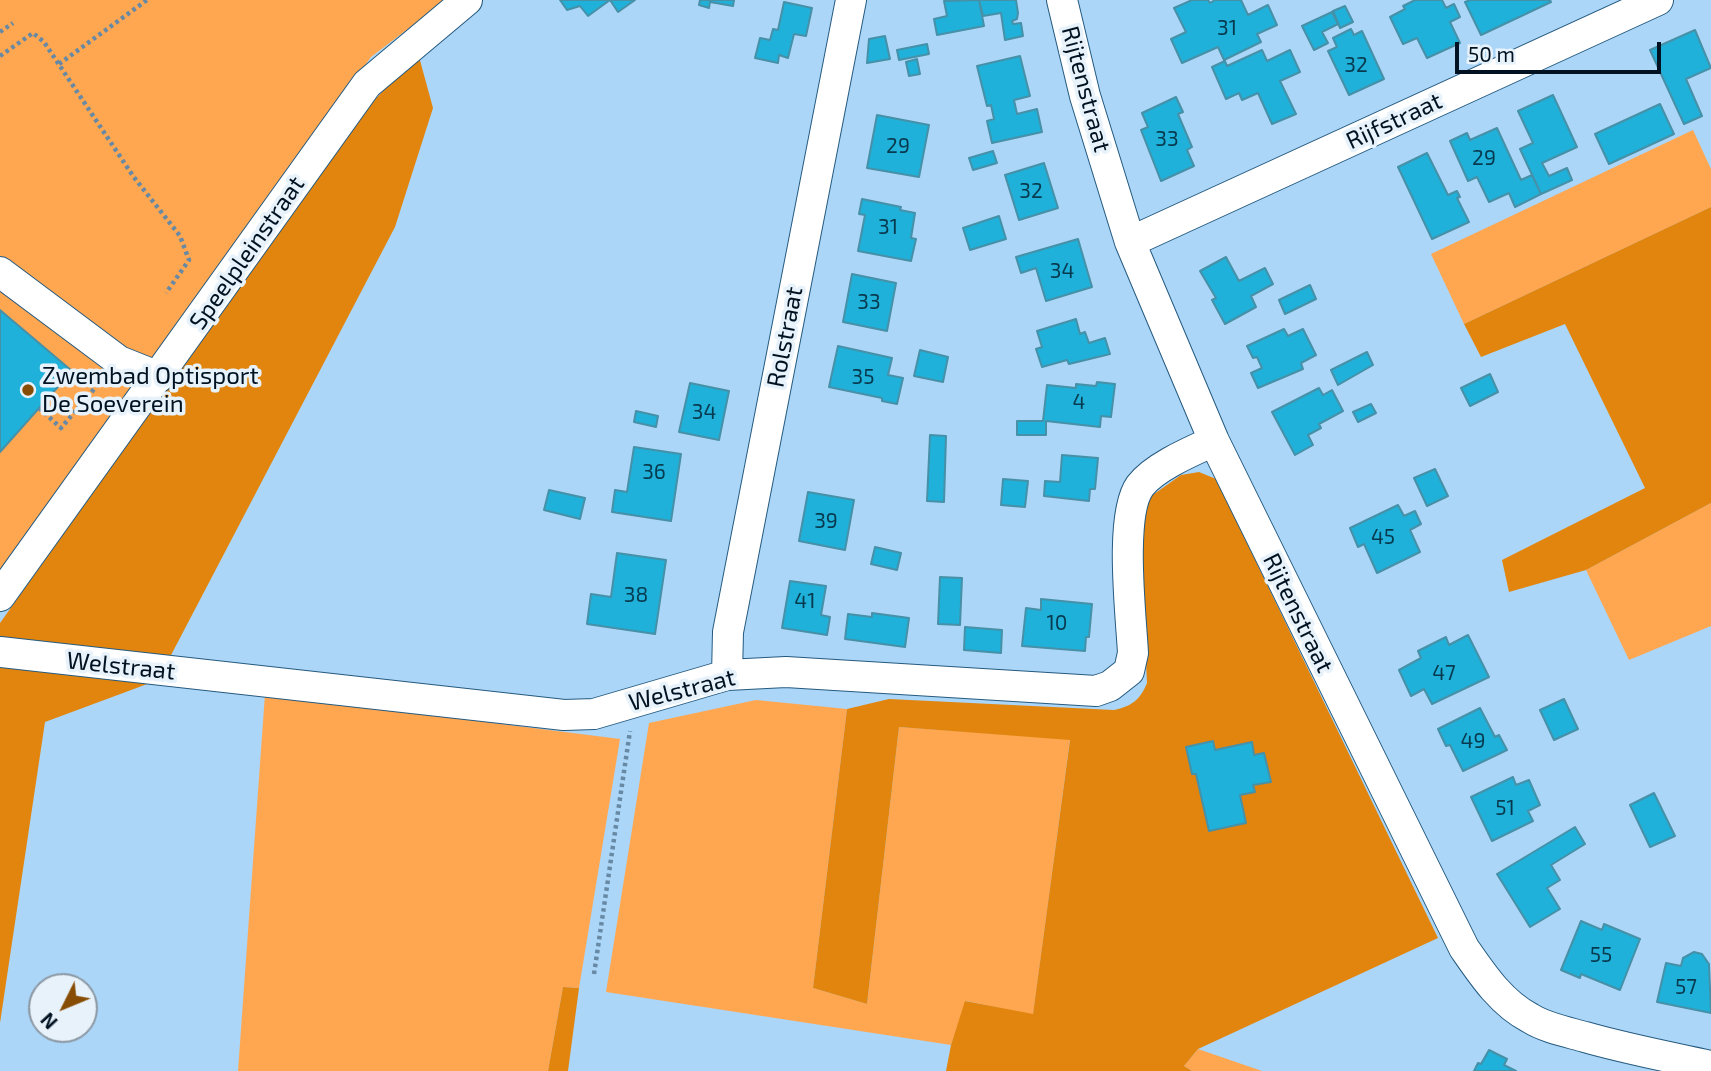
<!DOCTYPE html>
<style>
body{margin:0}
#map{position:relative;width:1711px;height:1071px;overflow:hidden;background:#abd6f8;font-family:"Exo 2",sans-serif}
canvas{display:block}
.north{position:absolute;left:28px;top:973px;width:70px;height:70px;box-sizing:border-box;background:#e8f2fb;border:2px solid #8b98a4;border-radius:50%;rotate:227deg;font-size:19px;font-weight:700;line-height:28px;text-align:center;color:#001221}
.north::after{content:'';display:block;margin:auto;width:24px;height:32px;background:#884d04;clip-path:polygon(50% 0,100% 100%,50% 72%,0 100%)}
.scale{position:absolute;left:1455px;top:42px;width:206px;height:32px;box-sizing:border-box;border:4px solid #001221;border-top:0;padding-left:9px;font-size:21px;line-height:24px;white-space:nowrap;color:#001221;-webkit-text-stroke:5px #e8f2fb;paint-order:stroke}
</style>
<div id="map">
<canvas width="1711" height="1071"></canvas>
<div class="north">N</div>
<div class="scale">50 m</div>
</div>
<script>
const ctx = document.querySelector('canvas').getContext('2d');
ctx.lineJoin = 'round';
function fillPath(path, color) { ctx.fillStyle = color; ctx.fill(path, 'evenodd'); }
function trace(path, color, width, dash) { ctx.strokeStyle = color; ctx.lineWidth = width; ctx.lineCap = dash ? 'butt' : 'round'; ctx.setLineDash(dash || []); ctx.stroke(path); }
function label(font, color, halo, rows, align = 'center') {
  ctx.font = font + ' "Exo 2",sans-serif'; ctx.lineWidth = 7; ctx.setLineDash([]); ctx.textBaseline = 'middle'; ctx.strokeStyle = halo; ctx.fillStyle = color; for (const [text, x, y, turn = 0] of rows) {
    ctx.save(); ctx.translate(x, y); ctx.rotate((+turn || 0) * Math.PI / 180); ctx.textAlign = isNaN(turn) ? turn : align; if (halo) ctx.strokeText(text, 0, 0); ctx.fillText(text, 0, 0); ctx.restore();
  }
}
fillPath(new Path2D(`
 M0,0H446L371,57L0,580Z
 M1693,130L1711,169V207L1464,324L1431,254Z
 M1711,503V626L1629,660L1586,570Z
 M265,694L620,739L579,988L563,987L548,1071H238Z
 M756,700L847,709L813,988L867,1004L899,727L1070,739L1033,1015L966,1001L951,1045L606,992L649,723Z
 M1198,1049L1262,1071H1192L1184,1066Z`), '#ffa750');
fillPath(new Path2D(`
 M418,53L433,108L395,227L158,680L45,722L0,1023V623L369,106Z
 M1711,207V503L1586,570L1509,592L1502,560L1645,488L1565,324L1481,357L1464,324Z
 M1199,472L1216,479L1438,938L1198,1049L1184,1066L1192,1071H946L951,1045L965,1001L1033,1014L1070,740L899,727L867,1004L813,988L847,709L889,699L1114,710C1132,706 1140,700 1147,683L1140,534L1147,499L1181,475Z
 M563,987L579,988L568,1071H548Z`), '#e2850e');
const building = new Path2D(`
 M560,0H635L618,12L610,0L588,16L580,6L567,10Z
 M700,0H734L733,6L710,2L709,8L699,5Z
 M979,0H1016L1018,13L1017,19L1012,21L1013,24L1021,23L1023,36L1005,40L1001,13L983,16Z
 M979,0L984,26L937,35L934,19L947,16L944,1Z
 M1192,0H1208L1210,3L1215,0H1241L1248,15L1268,5L1277,25L1257,34L1261,42L1224,60L1218,47L1182,63L1171,39L1186,32L1174,8Z
 M1415,0H1442L1446,8L1454,4L1460,17L1450,22L1460,43L1427,58L1417,38L1403,44L1390,17L1405,9L1403,6Z
 M1470,0H1550L1551,2L1481,35L1465,2Z
 M784,2L812,8L806,36L794,34L788,58L779,55L778,63L755,58L760,38L770,40L773,29L778,30Z
 M1345,6L1353,22L1340,28L1333,11Z
 M1332,12L1338,24L1322,32L1328,43L1314,50L1302,26Z
 M1351,29L1354,35L1362,31L1384,79L1349,95L1328,51L1337,47L1333,38Z
 M1695,30L1711,68L1686,79L1702,116L1684,124L1650,50Z
 M885,36L890,59L867,63L869,39Z
 M927,44L929,54L899,60L897,50Z
 M1262,50L1267,61L1290,50L1300,72L1280,81L1296,114L1272,124L1258,93L1242,100L1239,93L1226,99L1212,67L1225,61L1227,66Z
 M1020,56L1030,96L1014,100L1017,114L1037,109L1042,132L992,143L987,121L994,119L991,105L987,106L977,66Z
 M917,59L920,74L909,76L906,62Z
 M1553,95L1577,147L1542,163L1549,176L1567,168L1572,180L1541,194L1520,149L1533,143L1518,111Z
 M1176,97L1183,112L1178,114L1192,147L1187,150L1194,166L1161,181L1141,130L1148,127L1142,113Z
 M1660,104L1674,134L1609,164L1595,134Z
 M877,115L929,125L919,177L867,168Z
 M1497,128L1521,180L1532,175L1541,194L1515,207L1509,193L1489,202L1477,177L1468,181L1450,141L1467,133L1470,140Z
 M993,151L997,163L973,170L969,158Z
 M1427,153L1448,195L1457,191L1460,197L1457,198L1469,222L1432,239L1398,167Z
 M1044,163L1058,208L1019,220L1005,175Z
 M862,199L901,207L900,210L915,213L911,238L916,239L911,261L858,251L865,215L859,214Z
 M999,216L1006,239L970,250L963,228Z
 M1078,239L1092,287L1046,301L1036,268L1021,273L1016,257Z
 M1226,257L1239,281L1265,268L1273,284L1251,296L1256,307L1225,324L1212,300L1216,298L1200,271Z
 M852,274L896,283L887,331L843,322Z
 M1310,285L1316,299L1285,314L1279,300Z
 M0,310L72,371L0,452Z
 M1076,319L1080,334L1085,332L1089,343L1105,338L1110,354L1069,364L1067,360L1042,367L1036,349L1042,347L1037,331Z
 M1284,329L1288,336L1303,329L1316,355L1301,363L1303,369L1258,388L1251,373L1262,368L1257,357L1253,358L1247,346Z
 M838,346L892,358L888,375L903,378L897,404L882,401V398L829,387Z
 M920,350L948,357L943,382L914,376Z
 M1367,352L1373,365L1338,385L1331,370Z
 M1490,374L1498,392L1470,406L1461,388Z
 M1097,382L1115,384L1111,417L1101,416L1100,427L1046,421V435H1017V421H1043L1047,385L1076,388V384L1096,386Z
 M690,383L729,391L719,440L679,432Z
 M1319,388L1323,395L1332,390L1343,411L1319,424L1321,428L1308,435L1313,445L1295,455L1272,412Z
 M1371,404L1376,413L1358,422L1353,412Z
 M636,411L658,416L656,427L634,422Z
 M930,435L946,436L944,502L927,501Z
 M634,447L681,454L671,521L612,512L615,490L627,492Z
 M1062,455L1098,458L1095,489H1090L1089,501L1044,496L1045,481L1060,482Z
 M1435,469L1448,496L1427,506L1414,478Z
 M1003,479L1028,481L1025,507L1001,505Z
 M549,490L585,498L580,519L544,510Z
 M808,492L854,500L845,550L799,541Z
 M1398,505L1404,516L1415,511L1421,524L1410,530L1420,552L1377,573L1364,544L1358,547L1350,528Z
 M875,547L901,553L897,570L871,564Z
 M617,553L666,560L655,634L587,624L591,594L611,597Z
 M940,577L962,578L960,625L938,624Z
 M790,581L826,586L821,615L830,617L827,635L782,628Z
 M1041,599L1092,604L1089,637H1086L1085,651L1022,646L1026,608L1041,610Z
 M872,613L909,618L905,647L845,639L848,614L872,617Z
 M965,627L1002,630L1001,653L964,650Z
 M1468,635L1489,677L1432,704L1424,689L1411,696L1399,670L1421,658L1418,651L1446,637L1449,645Z
 M1564,699L1578,729L1554,740L1540,710Z
 M1480,708L1495,737L1499,735L1507,750L1463,771L1450,745L1446,746L1438,729Z
 M1213,741L1215,750L1252,742L1254,755L1264,753L1271,782L1253,785L1255,792L1240,795L1246,823L1209,831L1196,774H1192L1186,747Z
 M1513,777L1516,785L1529,780L1540,805L1528,811L1533,821L1492,841L1471,797Z
 M1654,793L1675,836L1650,847L1630,805Z
 M1575,827L1585,844L1551,865L1560,880L1547,888L1560,909L1530,927L1497,874Z
 M1581,921L1602,930L1604,924L1640,939L1620,990L1581,974L1580,978L1561,970Z
 M1694,952L1702,954L1709,964L1711,1013L1657,1002L1666,963L1681,966L1683,958Z
 M1489,1050L1507,1059L1504,1065L1516,1071H1474L1478,1063L1481,1064Z`);
fillPath(building, '#1fb1d9');
trace(building, '#4690a8', 2);
const minor = new Path2D(`
 M1062,0L1085,96L1130,242L1214,441L1464,948C1482,974 1501,1003 1530,1018C1546,1028 1567,1032 1585,1037C1627,1049 1669,1057 1711,1066
 M1130,242L1658,0
 M0,272L119,361L159,377
 M0,596L367,84L467,0
 M0,652L564,715L594,714L727,675L786,672L1096,691L1110,686L1129,671L1133,653C1131,615 1119,515 1140,486C1154,467 1192,451 1214,441
 M727,675L728,632L851,0`);
trace(minor, '#255a7f', 32);
trace(new Path2D(`
 M0,32L13,23
 M0,56L33,33L44,42L133,176L180,236L189,260L166,293
 M59,64L147,0
 M39,408L61,428L100,382
 M594,974L630,731`), '#6889a4', 4.5, [3.5, 3.5]);
trace(minor, '#fff', 30);
for (const [x, y, r, color] of [
 [28,390,7,"#884d04"]
]) { const dot = new Path2D(); dot.arc(x, y, r, 0, 2 * Math.PI); ctx.fillStyle = color; ctx.fill(dot); trace(dot, '#e8f2fb', 2.5); }
label('21px', '#083a4f', null, [
 ["31",1227,28],
 ["32",1356,65],
 ["33",1167,139],
 ["29",898,146],
 ["29",1484,158],
 ["32",1031,191],
 ["31",888,227],
 ["34",1062,271],
 ["33",869,302],
 ["35",863,377],
 ["4",1079,402],
 ["34",704,412],
 ["36",654,472],
 ["39",826,521],
 ["45",1383,537],
 ["38",636,595],
 ["41",805,601],
 ["10",1057,623],
 ["47",1444,673],
 ["49",1473,741],
 ["51",1505,808],
 ["55",1601,955],
 ["57",1686,987]
]);
label('24px', '#001221', '#e8f2fb', [
 ["Rijtenstraat",1086,89,75],
 ["Rijfstraat",1394,121,-25],
 ["Speelpleinstraat",247,253,-55],
 ["Rolstraat",785,337,-79],
 ["Rijtenstraat",1298,613,64],
 ["Welstraat",121,666,6],
 ["Welstraat",682,690,-14]
]);
label('24px', '#001221', '#e8f2fb', [
 ["Zwembad Optisport",42,376],
 ["De Soeverein",42,404]
], 'left');
</script>
